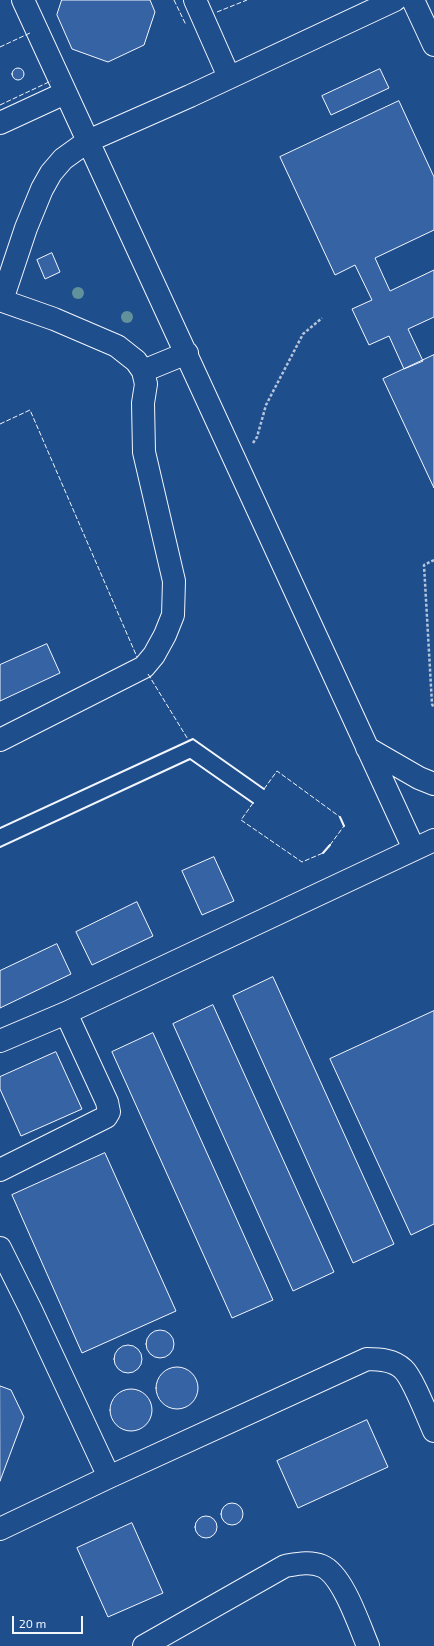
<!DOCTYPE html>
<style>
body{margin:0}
#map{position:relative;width:434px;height:1646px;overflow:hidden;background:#1f4e8c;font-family:"Exo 2",sans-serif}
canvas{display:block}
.scale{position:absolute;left:12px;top:1616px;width:71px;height:18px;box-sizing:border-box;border:2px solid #f2f6ff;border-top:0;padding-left:5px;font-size:12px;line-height:14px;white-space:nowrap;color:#f2f6ff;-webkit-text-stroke:3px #1f4e8c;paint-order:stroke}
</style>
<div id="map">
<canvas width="434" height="1646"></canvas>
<div class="scale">20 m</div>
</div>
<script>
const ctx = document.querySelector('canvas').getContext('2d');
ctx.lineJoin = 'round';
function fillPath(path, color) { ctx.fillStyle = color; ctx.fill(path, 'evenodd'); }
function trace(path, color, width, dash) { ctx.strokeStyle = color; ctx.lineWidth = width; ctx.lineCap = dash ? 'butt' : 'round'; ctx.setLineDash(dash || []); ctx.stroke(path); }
const building = new Path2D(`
 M62,0H150L155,12L144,45L108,62L72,49L57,15Z
 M12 74a6 6 0 1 1 12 0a6 6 0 1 1-12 0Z
 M380,69L389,88L331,115L322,96Z
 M399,101L434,177V230L375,258L390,291L434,270V317L408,329L423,361L404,369L389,336L369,345L352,309L372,300L355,265L335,275L280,157Z
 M52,253L60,272L45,279L37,260Z
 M434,355V488L383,379Z
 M47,644L60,673L0,701V665Z
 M214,857L234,901L202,915L182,871Z
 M137,902L153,936L92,965L76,932Z
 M57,944L71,974L0,1008V971Z
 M273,977L394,1244L353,1263L233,996Z
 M213,1005L334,1272L293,1291L173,1024Z
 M434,1011V1224L411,1235L330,1059Z
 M153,1033L273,1300L232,1318L112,1052Z
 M56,1052L82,1109L21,1136L0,1089V1077Z
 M105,1153L176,1311L82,1353L12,1195Z
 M146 1344a14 14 0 1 1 28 0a14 14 0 1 1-28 0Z
 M114 1359a14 14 0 1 1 28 0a14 14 0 1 1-28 0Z
 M156 1388a21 21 0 1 1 42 0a21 21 0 1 1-42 0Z
 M0,1386L11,1390L24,1417L0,1481Z
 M110 1410a21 21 0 1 1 42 0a21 21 0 1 1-42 0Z
 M367,1420L388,1467L298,1508L277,1461Z
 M221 1514a11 11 0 1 1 22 0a11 11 0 1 1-22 0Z
 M195 1527a11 11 0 1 1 22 0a11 11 0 1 1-22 0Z
 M132,1523L163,1593L108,1617L77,1548Z`);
fillPath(building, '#3563a3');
trace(building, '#f2f6ff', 1);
const minor = new Path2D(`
 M23,0L414,849
 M195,0L229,77
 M413,0L434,45
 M0,123L65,93
 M0,300L54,319L117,346L136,361L143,371L146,384L143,403L144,452L174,581L173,615L165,635L154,655L144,667L0,740
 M2,300L26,228L42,189L51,173L63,159L88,141L190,96L395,0
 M143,371L187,353
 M367,748L419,778L434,784
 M0,1041L66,1013L434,840
 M0,1170L106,1117L109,1112L107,1102L66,1013
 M0,1248L31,1310L109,1477
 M0,1529L109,1477L367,1359C380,1359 394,1360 403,1369C413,1378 428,1418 434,1431
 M144,1646L285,1566C297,1564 310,1561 322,1566C343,1575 359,1625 368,1646`);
trace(minor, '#f2f6ff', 24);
trace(new Path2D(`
 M253,443L257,437L266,405L303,334L322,318
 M434,560L424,565L432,704L434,708`), '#b3c4dc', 2.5, [3, 2]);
trace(minor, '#1f4e8c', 22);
trace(new Path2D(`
 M174,0L186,25
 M217,12L247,0
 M0,47L30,33
 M0,105L51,81
 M0,424L30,410L137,657
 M148,674L189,741
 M264,789L277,771L340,817
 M253,803L241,820L302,862L323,853
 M330,845L344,826`), '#f2f6ff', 1, [5, 2]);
trace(new Path2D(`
 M340,817L344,826
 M0,828L193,739L264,789
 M0,847L190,759L253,803
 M323,853L330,845`), '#f2f6ff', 2);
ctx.fillStyle = '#61919a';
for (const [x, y] of [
 [78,293],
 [127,317]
]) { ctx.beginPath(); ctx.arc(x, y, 6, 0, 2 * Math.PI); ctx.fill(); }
</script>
